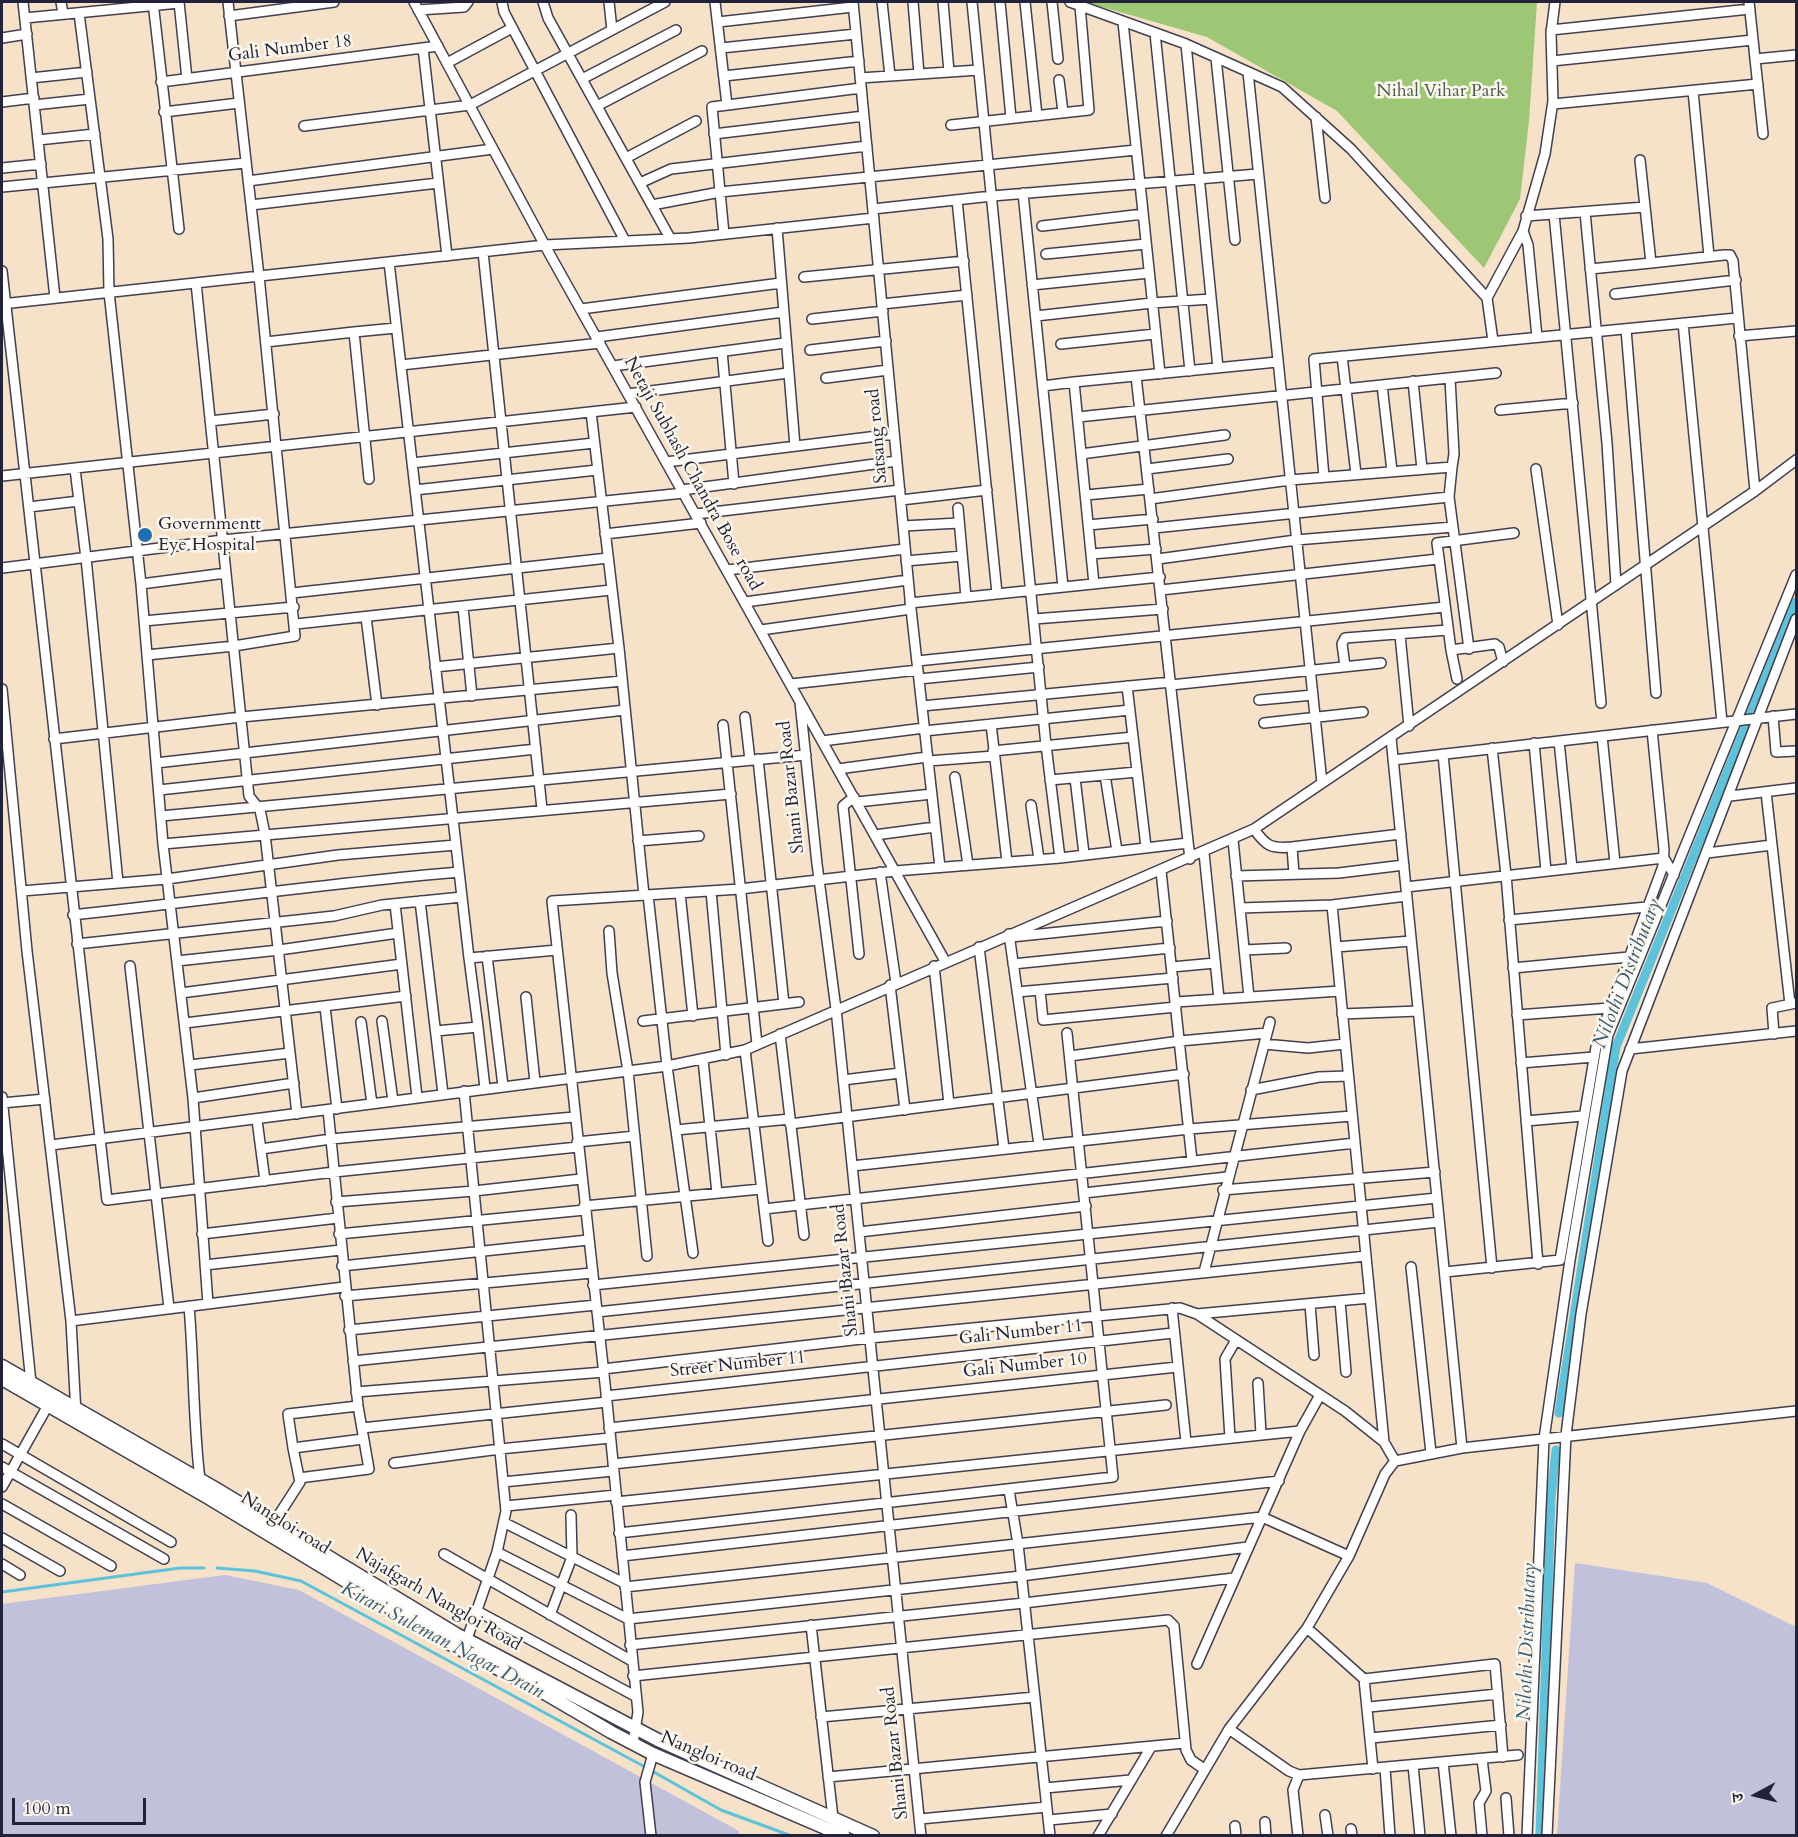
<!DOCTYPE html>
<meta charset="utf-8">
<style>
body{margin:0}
#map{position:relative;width:1798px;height:1837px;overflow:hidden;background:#f6e1c9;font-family:Cardo,"Noto Serif Devanagari",serif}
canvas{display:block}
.frame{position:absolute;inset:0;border:3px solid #22223b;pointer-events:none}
.north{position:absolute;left:1726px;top:1765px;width:60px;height:60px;-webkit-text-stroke:4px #fbf7ec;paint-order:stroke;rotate:263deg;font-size:16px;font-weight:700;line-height:24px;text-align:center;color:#22223b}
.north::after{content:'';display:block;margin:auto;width:21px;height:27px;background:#22223b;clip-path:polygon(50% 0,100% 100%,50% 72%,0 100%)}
.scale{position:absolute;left:12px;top:1798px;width:134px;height:27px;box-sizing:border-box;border:3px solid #22223b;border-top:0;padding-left:8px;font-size:18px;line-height:21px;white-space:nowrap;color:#22223b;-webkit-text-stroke:4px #fbf7ec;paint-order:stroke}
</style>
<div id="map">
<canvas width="1798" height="1837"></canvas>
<div class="frame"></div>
<div class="north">उ</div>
<div class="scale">100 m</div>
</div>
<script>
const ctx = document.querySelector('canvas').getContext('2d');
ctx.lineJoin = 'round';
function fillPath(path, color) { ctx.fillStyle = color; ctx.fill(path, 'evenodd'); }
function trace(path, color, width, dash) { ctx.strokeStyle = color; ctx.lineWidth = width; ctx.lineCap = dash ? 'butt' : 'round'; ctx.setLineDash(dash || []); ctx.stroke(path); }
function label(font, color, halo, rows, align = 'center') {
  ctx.font = font + ' Cardo,serif'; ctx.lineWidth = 5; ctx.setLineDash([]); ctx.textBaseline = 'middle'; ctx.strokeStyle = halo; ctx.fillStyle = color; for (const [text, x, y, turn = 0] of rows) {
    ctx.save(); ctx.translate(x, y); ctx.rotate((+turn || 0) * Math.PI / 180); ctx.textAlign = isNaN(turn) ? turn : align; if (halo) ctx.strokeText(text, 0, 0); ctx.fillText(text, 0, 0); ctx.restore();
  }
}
fillPath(new Path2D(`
 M1575,1563L1707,1583L1796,1627V1835H1557Z
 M225,1575L299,1590L739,1831V1835H2V1604Z`), '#c2c1dc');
fillPath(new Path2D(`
 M1085,2H1537L1529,121L1520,199L1484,268L1337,111L1207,37Z`), '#9dc774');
trace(new Path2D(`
 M217,1568L255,1571L301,1581L645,1767
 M2,1592L180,1568H204
 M652,1771L721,1810L789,1835`), '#5cc3da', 3);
trace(new Path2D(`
 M1559,1413L1616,1047L1796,602
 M1540,1836L1551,1498L1556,1450`), '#5cc3da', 9);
const minor = new Path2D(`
 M23,2L55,298
 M61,2L63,14
 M153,2L179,229
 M179,2L187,79
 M414,2L549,253L945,961
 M502,2L504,12L624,239
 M543,2L548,18L670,238
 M715,2L727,105
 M853,2L911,609L940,867
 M882,2L890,76
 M913,2L919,74
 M943,2L949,72
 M972,2L1046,745L1060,858
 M1000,2L1011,118
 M1025,2L1037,116
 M1052,2L1058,59
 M1070,2L1186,44L1282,87L1351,149L1487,298L1493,341
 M1749,2L1763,134
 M418,10L464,7L468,2
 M79,13L108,239L109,292L141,584L163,844L193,1098L208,1304
 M229,16L334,2
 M25,18L179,3
 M718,22L853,7
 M1123,22L1160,374
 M612,30L665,2
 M1551,30L1750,9
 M1155,33L1190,371
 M2,38L27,34
 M1186,44L1218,368
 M423,48L447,256
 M721,48L856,34
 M1216,58L1235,240
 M1755,59L1796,55
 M1552,61L1753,40
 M447,63L512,28
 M1248,72L1322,783
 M724,76L859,61
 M31,78L87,72
 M860,78L979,70
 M582,79L676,30
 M1059,80L1063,112
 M161,82L438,46
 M1693,91L1709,256
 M2,102L34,98
 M1553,104L1758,84
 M34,105L90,99
 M597,106L702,51
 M164,112L239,103
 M1316,117L1325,198
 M951,125L1089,110L1080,6
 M304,126L470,105L612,30L609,2
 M714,134L864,116
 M38,140L95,134
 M626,158L696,121
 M1640,160L1651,263L1724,255H1730L1733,261L1755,491
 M2,168L41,164
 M248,181L493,149
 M640,183L671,169L867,146
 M2,187L246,163
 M1023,193L1063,587
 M957,200L997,593
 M251,205L438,183
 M652,205L720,192L1136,150
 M873,209L992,196L1258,174
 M1585,212L1607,443L1616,585
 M1554,214L1601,703
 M1526,216L1645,207
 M1042,226L1143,214
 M777,228L795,446
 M1523,231L1528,245L1537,337
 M724,234L712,107L861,88
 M483,252L542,809
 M1046,254L1146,244
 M389,262L469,958L557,950
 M1590,269L1651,263
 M2,271L107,1200L334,1172L578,1147
 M804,277L964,261
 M196,283L249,796L260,810L265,834L297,1114
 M1032,285L1149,273
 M1615,294L1736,280
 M1487,298L1523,231L1545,154L1553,101L1551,33L1555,2
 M2,304L545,245L689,238L874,218
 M882,304L967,295
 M581,309L781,283
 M1036,316L1152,303L1211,299
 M812,319L883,311
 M1683,323L1722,722
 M1626,329L1656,693
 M354,332L396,328
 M1739,336L1796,331
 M597,337L783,312
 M266,342L354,332L369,479
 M1061,344L1155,334
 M810,350L886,341
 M722,351L734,484
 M1342,356L1356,474
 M401,365L600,343
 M613,366L785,343
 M1136,376L1190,859
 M826,378L888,370
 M1413,381L1422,469
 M1382,385L1392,471
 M1043,386L1074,382
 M628,394L788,373
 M1500,410L1573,403
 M591,412L619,648L644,895
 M1078,417L1496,373
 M210,421L274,414
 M1081,454L1225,435
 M666,462L894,434
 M412,463L594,443
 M1452,467L1449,497L1469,649
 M75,469L86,558L118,883
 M1147,469L1228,459
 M1536,469L1558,625
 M2,476L636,407
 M1324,477L1314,359L1737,318
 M415,490L597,470
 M682,490L897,461
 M1086,495L1149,489
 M1150,499L1290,480L1452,467L1454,454L1450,378
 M901,500L987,490
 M29,507L79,501
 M958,508L966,597
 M696,514L900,490
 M1088,525L1153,519
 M903,526L959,523
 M1154,528L1449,497
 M605,534L701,523
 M1091,554L1156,549
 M1158,559L1296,540L1453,527
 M906,561L962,556
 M2,568L223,540L684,493
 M727,570L905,549
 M141,584L226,573
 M1094,584L1074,382L1277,362
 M1161,590L1438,559
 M292,593L608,558
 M745,602L908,580
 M910,603L1160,577
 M463,607L472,696
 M366,617L377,705
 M1034,619L1163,609
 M144,621L294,607
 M296,624L611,590
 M761,630L911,609
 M1400,635L1409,726
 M1451,650L1457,679
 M147,655L234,646L295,636L259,276L228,2
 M917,661L1445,607
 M1503,662L1499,647L1495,644L1451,650L1437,543L1514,533
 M1345,666L1342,644L1345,638L1448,630
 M435,667L619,648
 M919,679L1039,667
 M791,684L918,670
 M1171,685L1381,663
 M1127,686L1146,847
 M2,689L27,951L71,1321L76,1414
 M1259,700L1313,695
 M800,702L817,864L836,1009L921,1836
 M922,706L1171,682
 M1773,716L1776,752L1796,751
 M745,717L750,760
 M1264,723L1363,712
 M991,724L1007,862
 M723,725L757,1044
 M924,731L1130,710
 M1602,736L1615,863
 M1391,738L1462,1448
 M54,739L241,717L622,681
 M822,741L924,728
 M1559,741L1572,868
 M1534,743L1546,871
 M1492,748L1506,875L1538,1264
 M993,751L1133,737
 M1443,754L1492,1268
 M758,759L784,1004
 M1393,760L1796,714
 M928,761L994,756
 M156,763L625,710
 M838,769L927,757
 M1105,775L1117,851
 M955,777L968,865
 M1075,778L1084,854
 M1050,780L1137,772
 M159,790L536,749
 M1766,792L1790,1004
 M1730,796L1796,788
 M854,797L843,806L859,954
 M857,802L932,794
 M1031,805L1039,859
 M161,816L806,755
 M1254,829C1266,846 1271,849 1292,847
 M875,835L935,827
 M1233,840L1249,997
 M638,841L699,836
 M163,844L731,794
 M1204,853L1219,999
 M1707,853L1772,845
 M1161,871L1192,1161
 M880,872L896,983
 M1294,874L1292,847L1401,834
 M1236,876L1339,873L1404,865
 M1406,887L1664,858L1674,875
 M22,891L167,879L338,855L456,845
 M711,891L726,1055
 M680,893L693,1016
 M648,895L667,1066L693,1253
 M420,901L443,1094
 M395,904L417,1097
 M1332,905L1384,1442L1395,1461
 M1240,908L1332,905L1407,896
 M73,915C202,901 330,883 459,872
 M1509,920L1647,907
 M609,931L612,973L628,1071L647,1256
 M1009,934L1039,1145
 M1011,937L1167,921
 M77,944L334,916L382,905L462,897
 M979,947L1004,1149
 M1336,947L1411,941
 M1244,950L1286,948
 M487,956L503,1086
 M177,961L279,950L398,933
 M1013,964L1170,948
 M130,966L169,1308
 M934,966L949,1104
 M1172,967L1215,963
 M1513,968L1629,957
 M890,985L905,1110
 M1040,990L1043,1020L1176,1007
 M1017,992L1173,978
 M181,993L402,964
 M526,997L535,1082
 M1176,1002L1340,991
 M325,1007L337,1109
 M1342,1014L1418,1011
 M1517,1015L1610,1008
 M382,1021L393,1101
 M643,1021L799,1002
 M361,1022L372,1104
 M185,1023L406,996
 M478,1027L485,1088
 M436,1031L478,1027L469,958
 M780,1034L804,1235
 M1774,1034L1772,1008L1796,1003
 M1264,1044L1308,1048L1345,1044
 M1630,1049L1796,1031
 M745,1050L768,1241
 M1070,1056L1180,1041L1267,1033
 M703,1060L717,1193
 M1521,1063L1594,1057
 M190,1065L290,1053
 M843,1080L900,1073
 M1251,1090L1319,1077L1348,1076
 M464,1091L506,1511L497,1552L467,1639
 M2,1097L31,1383
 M193,1098L294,1083
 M2,1103L45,1099
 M257,1120L265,1181
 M1526,1121L1583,1116
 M790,1124L1184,1074
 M676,1130L790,1119
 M577,1142L635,1136
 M51,1145L667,1066L745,1050L1254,829L1755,491L1796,460
 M261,1149L331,1139L574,1117
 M852,1166L1189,1129L1352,1116
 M1223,1190L1435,1172
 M1084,1193L1227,1177
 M336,1202L474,1191L581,1179
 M584,1206L761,1189
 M764,1209L1355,1143
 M859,1232L1086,1206
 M202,1234L338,1218
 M339,1234L585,1210
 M205,1265L341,1250
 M342,1266L588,1240
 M1411,1267L1431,1453
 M1204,1272L1270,1022
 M1445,1272L1560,1260L1596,1047L1663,866L1664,850L1652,730
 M593,1285L1437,1198
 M345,1296L592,1273
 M1340,1301L1346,1372
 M1310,1304L1314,1355
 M189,1306C194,1364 193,1422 200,1480
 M1172,1308L1186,1442
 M597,1312L1439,1222
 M1197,1314L1370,1298
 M71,1321L344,1287
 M349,1330L596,1305
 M353,1361L1366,1256
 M603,1369L870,1338L1180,1308L1197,1314L1345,1411L1384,1442
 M1258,1383L1261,1434
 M356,1392L604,1372
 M606,1396L1173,1333
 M362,1428L607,1402
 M609,1428L1177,1367
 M1230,1438L1225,1359L1236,1340
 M2,1444L171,1542
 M293,1448L288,1414L358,1406
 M394,1463L500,1449L610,1438
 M613,1464L1166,1405
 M2,1467L164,1559
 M299,1478L369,1469L358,1406L328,1110
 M503,1482L613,1471
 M2,1487L51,1400
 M1009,1490L1018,1544L1050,1836
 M616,1502L1300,1431
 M2,1504L111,1566
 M506,1506L616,1495
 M505,1523L624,1583
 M273,1524L300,1482L293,1448L363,1439
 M619,1533L1113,1477L1067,1033
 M2,1538L60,1571
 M497,1552L628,1619L1021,1576L1248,1547
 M444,1554L632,1661
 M622,1556L1279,1481
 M2,1564L20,1575
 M625,1587L1262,1517L1349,1556
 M477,1611L635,1696
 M550,1615L572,1557L571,1515
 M811,1625L833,1818
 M1307,1628L1364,1679L1495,1664L1503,1757
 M630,1645L1024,1603L1234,1578
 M1197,1664L1300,1431L1320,1395
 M633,1676L1168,1620L1174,1626L1186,1750L1191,1760L1204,1769
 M1364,1679L1373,1769
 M1369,1707L1498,1694
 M821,1717L1035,1697
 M1229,1729L1289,1771L1299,1775L1518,1755
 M1371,1738L1501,1725
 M633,1743L638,1712L607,1402L552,901L740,889L895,871L1060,858L1188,843
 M1482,1759L1486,1791L1479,1803L1482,1836
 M1443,1762L1451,1836
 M1413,1765L1420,1836
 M1385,1768L1390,1836
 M828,1777L1185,1743
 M1045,1788L1131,1780
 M1506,1798L1509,1836
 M1325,1815L1328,1836
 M920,1819L1047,1807
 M1049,1820L1112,1814
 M1265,1822L1266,1836
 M1235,1826L1236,1836
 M1351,1829L1352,1836
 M651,1836L645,1782L653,1754
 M1098,1836L1151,1747
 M1166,1836L1229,1729L1307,1628L1349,1556L1385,1474L1395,1461L1462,1448L1796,1411
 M1298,1836L1293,1790L1299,1775
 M1527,1836L1544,1439L1570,1260L1608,1035L1796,575
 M1547,1836L1566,1435L1581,1314L1622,1071L1796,619`);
const major = new Path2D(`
 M2,1366L213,1487L456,1634L658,1740L873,1836
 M2,1379L207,1497L450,1644L541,1691L611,1732L653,1754L844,1836`);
trace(minor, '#423f50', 12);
trace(major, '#423f50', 15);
trace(minor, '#fff', 9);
trace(major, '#fff', 12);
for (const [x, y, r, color] of [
 [145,535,8,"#1f6fb2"]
]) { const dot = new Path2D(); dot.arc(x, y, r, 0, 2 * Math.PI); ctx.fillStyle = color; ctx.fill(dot); trace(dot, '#fbf7ec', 2); }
label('18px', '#22223b', '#fbf7ec', [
 ["Gali Number 18",290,49,-7],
 ["Satsang road",878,436,-95],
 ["Netaji Subhash Chandra Bose road",692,474,61],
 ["Shani Bazar Road",792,787,-96],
 ["Shani Bazar Road",846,1270,-96],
 ["Gali Number 11",1021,1333,-6],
 ["Street Number 11",738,1365,-6],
 ["Gali Number 10",1025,1366,-6],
 ["Nangloi road",285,1524,32],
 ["Najafgarh Nangloi Road",438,1600,30],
 ["Shani Bazar Road",896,1753,-96],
 ["Nangloi road",708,1757,23]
]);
label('18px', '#4d5c4f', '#fbf7ec', [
 ["Nihal Vihar Park",1441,92]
]);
label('18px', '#22223b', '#fbf7ec', [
 ["Governmentt",158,525],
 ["Eye Hospital",158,546]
], 'left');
label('italic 20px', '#365a73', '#fbf7ec', [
 ["Nilothi Distributary",1628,974,-69],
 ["Kirari Suleman Nagar Drain",442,1641,28],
 ["Nilothi Distributary",1528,1642,-88]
]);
</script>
